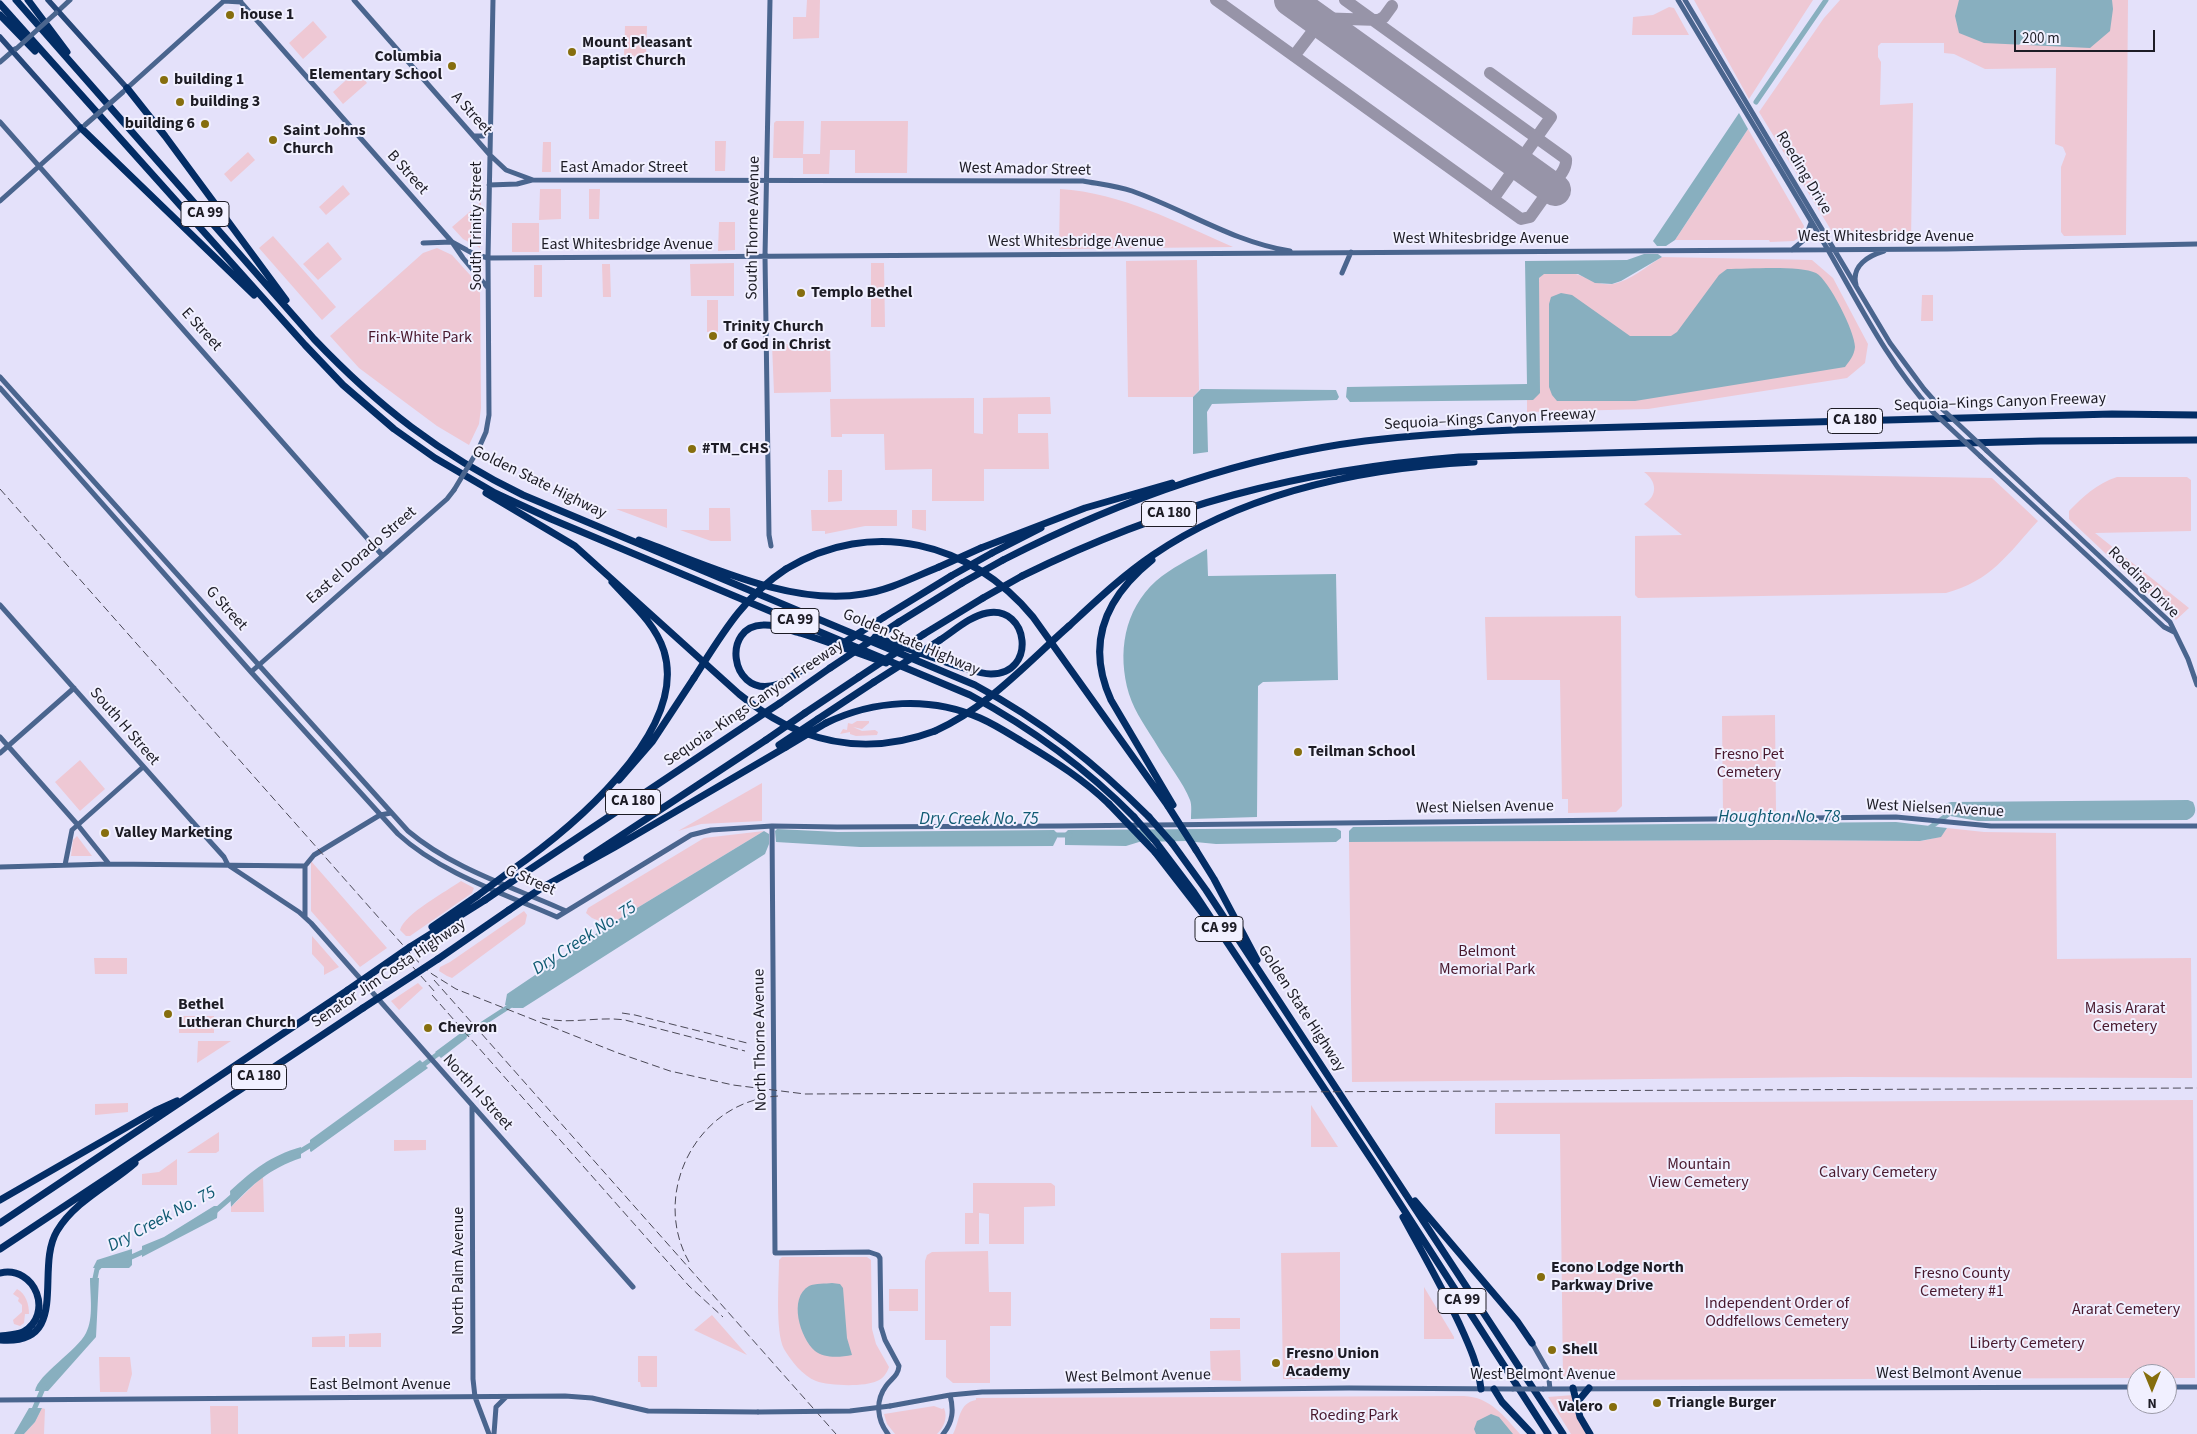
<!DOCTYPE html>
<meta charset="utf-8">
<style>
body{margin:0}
#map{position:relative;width:2197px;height:1434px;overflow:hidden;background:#e4e1fa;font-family:"Source Sans 3",sans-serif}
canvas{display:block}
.north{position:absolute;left:2127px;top:1364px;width:50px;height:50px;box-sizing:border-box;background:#f1f0ff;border:1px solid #9c9ba8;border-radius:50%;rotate:180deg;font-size:14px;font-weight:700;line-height:20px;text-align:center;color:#1d1c25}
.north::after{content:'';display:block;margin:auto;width:18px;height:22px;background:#866e0e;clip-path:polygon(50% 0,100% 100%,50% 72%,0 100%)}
.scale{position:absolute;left:2014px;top:30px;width:141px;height:22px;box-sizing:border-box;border:2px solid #1d1c25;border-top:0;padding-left:6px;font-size:15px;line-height:18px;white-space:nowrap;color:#1d1c25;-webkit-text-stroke:4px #f1f0ff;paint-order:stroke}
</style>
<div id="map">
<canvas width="2197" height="1434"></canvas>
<div class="north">N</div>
<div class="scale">200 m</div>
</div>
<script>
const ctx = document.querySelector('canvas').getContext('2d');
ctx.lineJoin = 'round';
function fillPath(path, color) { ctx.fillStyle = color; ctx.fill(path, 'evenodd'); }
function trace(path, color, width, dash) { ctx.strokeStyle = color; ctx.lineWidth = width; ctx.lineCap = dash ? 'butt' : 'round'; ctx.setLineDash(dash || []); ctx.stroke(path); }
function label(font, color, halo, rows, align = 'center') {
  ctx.font = font + ' "Source Sans 3",sans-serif'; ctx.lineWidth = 4; ctx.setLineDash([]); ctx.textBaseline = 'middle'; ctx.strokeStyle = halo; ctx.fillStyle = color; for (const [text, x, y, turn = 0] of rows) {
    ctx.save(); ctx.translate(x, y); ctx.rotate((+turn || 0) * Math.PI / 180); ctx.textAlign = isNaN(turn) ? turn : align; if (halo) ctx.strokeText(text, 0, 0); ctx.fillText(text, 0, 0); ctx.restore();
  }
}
fillPath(new Path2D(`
 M807,0H820L819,38L793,39V17H806Z
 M1694,0H1813L1749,99Z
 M1840,0H2128L2126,235L2064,236L2061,232V167L2066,154L2063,147L2055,144L2056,68L1985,69L1954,54L1944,53V43H1881L1878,46V57L1881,62L1880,105L1913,103L1911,241C1885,241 1852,247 1831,230L1759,112L1824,18Z
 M1669,7L1674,8L1689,35H1632L1633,17L1653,15Z
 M313,21L327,37L303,59L289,43Z
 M625,26H647L646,56L624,57Z
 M357,70L367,83L343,104L333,92Z
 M776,121H804L803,154H820L821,121H908L907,173H855V150H830L829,174H803V158H773L774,123Z
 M1748,129L1804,226L1802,235L1794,241L1770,242L1769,240H1675Z
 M715,141H726L725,171H715Z
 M543,142H551V172H542Z
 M248,152L255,160L231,182L224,174Z
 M343,185L350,194L326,215L319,207Z
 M540,189H561V219L539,220Z
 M589,189H600L599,219H589Z
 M1060,189C1122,193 1176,222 1233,247L1059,249Z
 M481,202L480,248L463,239L452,227Z
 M719,222H735V250L718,251Z
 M512,223H539V252H512Z
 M273,236L336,307L322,320L259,248Z
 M328,242L342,259L318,280L303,264Z
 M437,248L452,255L480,286L481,408L479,424L469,445L437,426L359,368L330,336L423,253Z
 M1662,257L1812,260L1833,278L1868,344L1865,363L1847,378L1648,409L1527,412V400H1533L1539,278L1543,274C1554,274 1570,271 1579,275C1591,279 1600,286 1613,284C1630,281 1647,266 1662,257Z
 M1197,260L1199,390L1193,397H1128L1126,261Z
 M734,263V296H691L690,264Z
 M871,263H884L885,327H871Z
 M602,264H610L611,297H603Z
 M534,265H542V297H534Z
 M1922,295H1933V321H1921Z
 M707,300H718V332H707Z
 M772,344H830L831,392L774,393Z
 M1050,397L1051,414H1018V433H1048L1049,469H984V501H932V469L885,470L884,434H842V437H831L830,399L974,398V433L983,434V398Z
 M828,470H842V501L828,502Z
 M1644,472L1992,478L2038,521C2008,554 1991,581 1946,593L1638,598L1635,595V536L1682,535L1644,504C1658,496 1657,481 1644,472Z
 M2117,477H2187L2191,480V531L2095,533L2189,608L2176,620L2069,519V511C2084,496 2096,484 2117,477Z
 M709,508H730L731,541H711L680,530H709Z
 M616,509H667V528Z
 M811,510H897V526H865L825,534V531H812Z
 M912,510H926V531L912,528Z
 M1621,616L1622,806L1616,812L1568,813V799H1562L1560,680H1487L1485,617Z
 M1775,715L1776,812H1723L1722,716Z
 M857,721H869V723L862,729L853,727L862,731L875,730L878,732L877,735L856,736L850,734V732L840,734L843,729L847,730L848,723L852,724Z
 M80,760L105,789L80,811L55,782Z
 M762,783V821L701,824L678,831Z
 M1947,828L1984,832L2056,833L2057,962V959L2191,958L2192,1078L1847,1077L1352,1082L1349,842L1776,840L1920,841C1929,840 1943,837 1947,828Z
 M764,831L609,925L592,918L586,913L588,908L704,838Z
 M77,836L92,856H71L73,840Z
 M311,861L387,948L360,967L311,911Z
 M461,881L474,888L472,893L410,936H406L400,930C404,914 447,891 461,881Z
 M524,911L527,915L525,924L452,978L447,976L439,971L440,967L450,962Z
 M312,936L339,967L324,975V967L312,954Z
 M94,958H127V974H95Z
 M418,983L423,988L399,1010L391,1001Z
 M214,1016V1033H179V1016Z
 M198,1041H231L197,1063Z
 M2193,1100L2195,1378H2167V1374H2137V1378L1563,1380L1560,1134H1495V1103Z
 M128,1103V1112L95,1115V1104Z
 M1311,1105L1338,1147H1311Z
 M219,1132V1151L216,1153H187Z
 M394,1140H426V1150L394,1151Z
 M177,1159V1185H142V1174L159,1172Z
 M263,1176L264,1212H231V1207Z
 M973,1183H1051L1055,1186V1206L1024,1207V1244H989V1214L979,1213V1244H965V1213H973Z
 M988,1251L989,1292H1011V1326H990V1383H953L946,1377V1340H925V1261L927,1255L932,1252Z
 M1340,1252V1378L1283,1379L1281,1253Z
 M782,1257H867L871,1260L872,1329L876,1344L889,1367C887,1373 883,1379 877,1381C865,1387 829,1386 816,1381C803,1376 791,1361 784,1349C775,1331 779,1281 779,1260Z
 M1424,1287L1454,1337V1339H1424Z
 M17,1289C26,1294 29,1304 29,1314H25L24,1323L20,1326L14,1324L13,1320L22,1312V1305L18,1301L19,1298L13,1294Z
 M889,1289H918V1311H889Z
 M712,1315L747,1355L694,1330Z
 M1210,1318H1240V1329H1210Z
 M381,1333V1347H349V1334Z
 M345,1336V1347H312V1337Z
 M1240,1350L1241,1381L1211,1380L1210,1351Z
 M638,1356H657V1387H641L640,1382H638Z
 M99,1357H130L132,1374L127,1392H100Z
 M1573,1395L1589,1434H1571L1548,1397Z
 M1464,1396C1490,1397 1504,1416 1520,1434H953C960,1421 958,1403 976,1400V1398Z
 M210,1406H238V1434H211Z
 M934,1406L942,1409L944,1408C948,1418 944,1427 937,1434H895L887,1424L884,1414Z
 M42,1408L45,1409L44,1434H24L35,1422Z`), '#eec8d4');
fillPath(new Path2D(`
 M1959,0H2112L2113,9L2110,31L2090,48L1984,43L1959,33L1955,16Z
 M1739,113L1748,129L1675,240L1666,246H1657L1653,241Z
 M1644,254H1658L1662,257L1621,281L1612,284L1595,283L1578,274H1544L1539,278L1540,393L1533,400L1350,402L1346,397L1347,387L1527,384L1525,261L1627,260Z
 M1727,269C1747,269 1800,265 1816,273C1829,280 1855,332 1855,347C1854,356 1850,360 1845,367L1635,401H1557L1552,395L1549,387V304L1551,297L1561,293L1572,295L1630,336H1671L1677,332L1719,275Z
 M1201,389L1336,390L1339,397L1337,400L1212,404L1207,412L1208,452L1193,454V397Z
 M1207,549L1208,576L1336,574L1338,680L1263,682L1258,686L1257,817L1191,819C1191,813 1192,805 1190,800C1184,784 1167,762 1158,747C1148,730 1135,713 1129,694C1117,653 1124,610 1156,581C1171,568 1190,559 1207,549Z
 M2188,800L2193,802C2197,810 2196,816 2187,820L1978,821L1934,813L1941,805L1951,802Z
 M1896,822L1947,828L1941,837L1920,841L1776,840L1349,842V831L1353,827Z
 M1336,828L1341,831V838L1336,842L1216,844L1185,841L1139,842L1126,846L1065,845V833L1068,830Z
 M777,829L838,832L1054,830L1057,833V838L1053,846L860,847L776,842L775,831Z
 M764,831L769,834V844L765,854L523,1008H513L505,1005L507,994L609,925Z
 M462,1032L467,1038L441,1058L435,1052Z
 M420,1060L428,1068L311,1152L310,1151V1140Z
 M301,1147V1158C269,1169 254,1183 231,1207L230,1191C253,1170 270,1156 301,1147Z
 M214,1206H218L217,1218L142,1257V1246L164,1237Z
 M132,1249V1265L129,1268H93L97,1260Z
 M90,1278H99L96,1337L48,1391H35C38,1374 77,1351 86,1333C94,1318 90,1295 90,1278Z
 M832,1283L840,1284L843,1288L847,1338L852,1355C841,1357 825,1359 815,1351C800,1338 788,1298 809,1286C815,1283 826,1284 832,1283Z
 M29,1408H42L35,1422L24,1434H14Z
 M1491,1414L1499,1417L1513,1434H1476L1474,1429L1477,1421Z`), '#88afbf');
trace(new Path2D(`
 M1756,102L1826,0
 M1928,829L1950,813
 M1051,835H1070
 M459,1039L513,1004
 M419,1068L442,1051
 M296,1154L314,1143
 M213,1213L235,1194
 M127,1259L147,1250
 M94,1283L97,1269L102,1264
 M33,1412L44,1386`), '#88afbf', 5);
trace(new Path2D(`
 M1216,0L1521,219L1530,217L1545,196L1546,186L1539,179
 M1345,0L1566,159C1567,167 1559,180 1551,182C1546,183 1543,180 1539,179
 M1315,18L1379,20L1384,17L1392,6
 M1294,56L1320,22
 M1490,73L1551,117L1493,199`), '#9794a8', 12);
trace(new Path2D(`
 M1290,0L1555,190`), '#9794a8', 32);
trace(new Path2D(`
 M239,0L452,242L474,254L488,258L1947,249L2197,244
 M354,0L490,155L506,170L533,180L1083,181C1099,184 1117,186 1132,191C1186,210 1233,242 1290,251
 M770,0L765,256L769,535L771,546
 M1678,0C1728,84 1779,166 1828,250C1862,309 1887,361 1933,412
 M1685,0L1890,343L1924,389L1939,406
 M224,1L241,2
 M56,13L70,0
 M0,62L15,49
 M125,90L225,0
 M0,122L382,555
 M474,136H483L489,129
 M489,185L517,184L532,180
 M0,201L83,127
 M423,243L452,242L463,258L488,288
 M1792,250L1805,239L1811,223
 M1342,273L1351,252
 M1856,285C1851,266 1868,256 1884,251
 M0,377L408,831C453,869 513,887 566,911
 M0,388L251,672L398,834C440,873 505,894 557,917L691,835L711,830L772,826L837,827L1061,826L1896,817L1991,826H2197
 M478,450L486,432L489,415L488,258L493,0
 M1987,451L2170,622L2188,659L2197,685
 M1981,457L2164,627L2174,632
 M0,605L206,837L224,857L228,865
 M251,672L447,499L454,490
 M0,737L77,824L109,864
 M0,753L74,688
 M772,826L775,1253L869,1252L878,1255L880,1258L881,1327L885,1340L899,1366C898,1376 892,1378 886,1386C875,1401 877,1420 888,1434
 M65,865L72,830L143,767
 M228,865L299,912L311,923L633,1287
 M0,867L109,864L305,866
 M305,917V866L314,855L380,815L391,813
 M472,1105L473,1379L475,1397L489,1434
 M1532,1343L1548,1371L1550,1389
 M2167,1387H2197
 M1543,1389L2137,1387
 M0,1400L565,1396L592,1398L648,1411L758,1412
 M890,1406L950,1395L982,1392L1349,1388L1513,1389
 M494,1434L496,1407L506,1397
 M943,1434C953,1422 954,1410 950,1395`), '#4a658e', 5);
trace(new Path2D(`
 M48,0L127,88
 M0,37L81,128`), '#264778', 5.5);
trace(new Path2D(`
 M16,0L314,339C378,406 439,454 523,495L975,685C1042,721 1095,763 1149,817
 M28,0L67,52
 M0,4L305,345L343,385L394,429L435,458L495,493L551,519L970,695C1031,728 1085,767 1134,817
 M0,15L35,51
 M127,88L165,136L286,300
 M81,128L254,295
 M486,493L575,546L739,694C797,742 863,758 935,731
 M639,540C705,564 792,607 863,594C890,590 914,577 939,567
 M981,548L1085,508L1172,483
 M992,553L1041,528
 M1003,560C1116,502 1239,457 1365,441C1414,435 1463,432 1513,430L2112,414L2197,415
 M1152,560C1106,597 1085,643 1111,700L1173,805
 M786,569C872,517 971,542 1033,617L1168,806
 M1022,576C1166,505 1298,470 1459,457L2040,441L2197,440
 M884,617L951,576
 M899,622L962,583
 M1069,626C1096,601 1122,576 1153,555C1247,491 1362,468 1474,462
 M924,634L983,598
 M875,637C901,646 928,656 954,665C966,668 979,674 991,674C1037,674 1029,605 987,613C970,616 954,631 940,640
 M817,660C803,668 787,683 771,686C730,693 722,626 763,625C775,624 788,630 800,633C829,642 857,653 886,663
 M780,703L830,668
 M805,713L859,677
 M818,719L874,682
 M826,723C874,700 930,696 980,718C996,725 1011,735 1026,744C1056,762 1084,780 1109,804
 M619,780L652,742L694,678
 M1156,842L1193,891L1377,1168L1548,1434
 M1172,843L1206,890L1563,1434
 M1196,850L1214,879L1257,960
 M1155,852L1207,919
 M587,858L766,740
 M509,872C568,831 689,733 664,651C655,623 631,603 612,582
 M520,876L745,726
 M543,887L615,847L786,747
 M432,927L477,896
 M410,947L485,900
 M438,959L509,910
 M0,1200L155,1111L177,1101
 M1415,1201L1517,1321L1532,1343
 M1403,1217C1422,1252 1442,1287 1459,1323C1469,1345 1478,1364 1481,1389
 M0,1223L348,990
 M0,1249L363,1008
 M0,1273C36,1265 54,1315 23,1332C16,1335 8,1335 0,1336
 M0,1340C72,1346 34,1269 57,1231C75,1201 110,1185 135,1163
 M1573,1388L1580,1417L1590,1434
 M1494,1389L1502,1402L1532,1434
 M1577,1407L1579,1400L1589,1388`), '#032d65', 7);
trace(new Path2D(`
 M0,489L417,961
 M413,957L432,974L456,989L618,1053L670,1071L733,1085L805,1094L2197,1088
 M405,958L435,992
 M434,980L836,1434
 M432,995L689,1286L723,1317
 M622,1013L635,1015L747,1043
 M542,1018C569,1025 597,1016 625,1020L745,1051
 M689,1262C650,1193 697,1101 778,1096`), '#4a4855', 1, [8, 4]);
trace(new Path2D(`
 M16,49L56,13
 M85,125L123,92
 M1939,406L1987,451
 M1933,412L1981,457
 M454,490L478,450
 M1513,1389H1543
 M758,1412L850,1411L890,1406`), '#4a658e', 5);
trace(new Path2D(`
 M939,567L981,548
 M951,576L992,553
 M962,583L1003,560
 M983,598L1022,576
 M817,660L884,617
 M830,668L899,622
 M859,677L924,634
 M694,678C721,636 742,598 786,569
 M874,682L940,640
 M745,726L780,703
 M935,731C987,708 1027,663 1069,626
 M766,740L805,713
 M779,745L818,719
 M786,747L826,723
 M1109,804L1155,852
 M1168,806L1196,850
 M1134,817L1156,842
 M1149,817L1172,843
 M477,896L509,872
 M485,900L520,876
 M509,910L543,887
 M348,990L410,947
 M363,1008L438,959`), '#032d65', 7);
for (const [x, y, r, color] of [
 [230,15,5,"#866e0e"],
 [572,52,5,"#866e0e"],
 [452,66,5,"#866e0e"],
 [164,80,5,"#866e0e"],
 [180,102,5,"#866e0e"],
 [205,124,5,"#866e0e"],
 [273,140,5,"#866e0e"],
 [801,293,5,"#866e0e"],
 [713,336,5,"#866e0e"],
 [692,449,5,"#866e0e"],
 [1298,752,5,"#866e0e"],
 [105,833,5,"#866e0e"],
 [168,1014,5,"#866e0e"],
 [428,1028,5,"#866e0e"],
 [1541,1277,5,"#866e0e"],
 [1552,1350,5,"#866e0e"],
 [1276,1363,5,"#866e0e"],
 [1657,1403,5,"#866e0e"],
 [1613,1407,5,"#866e0e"]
]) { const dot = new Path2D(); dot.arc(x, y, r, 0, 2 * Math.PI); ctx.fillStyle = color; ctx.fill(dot); trace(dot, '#f1f0ff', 2); }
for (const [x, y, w] of [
 [205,214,48],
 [1855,421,55],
 [1169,514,55],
 [795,621,48],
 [633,802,55],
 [1219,929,48],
 [259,1077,55],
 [1462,1301,48]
]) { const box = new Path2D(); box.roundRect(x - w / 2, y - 12.5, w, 25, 4); ctx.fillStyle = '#f1f0ff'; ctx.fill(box); trace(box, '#1d1c25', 1); }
label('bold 15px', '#1d1c25', null, [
 ["CA 99",205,214],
 ["CA 180",1855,421],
 ["CA 180",1169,514],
 ["CA 99",795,621],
 ["CA 180",633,802],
 ["CA 99",1219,929],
 ["CA 180",259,1077],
 ["CA 99",1462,1301]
]);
label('bold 16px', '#1d1c25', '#f1f0ff', [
 ["house 1",240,15],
 ["Mount Pleasant",582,43],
 ["Baptist Church",582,61],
 ["Columbia",442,57,"right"],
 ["Elementary School",442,75,"right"],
 ["building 1",174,80],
 ["building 3",190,102],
 ["building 6",195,124,"right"],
 ["Saint Johns",283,131],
 ["Church",283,149],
 ["Templo Bethel",811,293],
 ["Trinity Church",723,327],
 ["of God in Christ",723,345],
 ["#TM_CHS",702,449],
 ["Teilman School",1308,752],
 ["Valley Marketing",115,833],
 ["Bethel",178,1005],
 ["Lutheran Church",178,1023],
 ["Chevron",438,1028],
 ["Econo Lodge North",1551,1268],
 ["Parkway Drive",1551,1286],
 ["Shell",1562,1350],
 ["Fresno Union",1286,1354],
 ["Academy",1286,1372],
 ["Triangle Burger",1667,1403],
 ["Valero",1603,1407,"right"]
], 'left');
label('16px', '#1d1c25', '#f1f0ff', [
 ["A Street",471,114,48],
 ["East Amador Street",624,168],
 ["West Amador Street",1025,170,1],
 ["B Street",407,173,48],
 ["Roeding Drive",1803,173,59],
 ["South Trinity Street",477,226,-90],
 ["South Thorne Avenue",754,228,-89],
 ["West Whitesbridge Avenue",1886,237],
 ["West Whitesbridge Avenue",1481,239],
 ["West Whitesbridge Avenue",1076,242],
 ["East Whitesbridge Avenue",627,245],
 ["E Street",201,330,48],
 ["Sequoia–Kings Canyon Freeway",2000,403,-2],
 ["Sequoia–Kings Canyon Freeway",1490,420,-3],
 ["Golden State Highway",539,483,26],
 ["East el Dorado Street",362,556,-41],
 ["Roeding Drive",2143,583,45],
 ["G Street",226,609,48],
 ["Golden State Highway",911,643,23],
 ["Sequoia–Kings Canyon Freeway",754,704,-34],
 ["South H Street",124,727,49],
 ["West Nielsen Avenue",1485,808,-1],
 ["West Nielsen Avenue",1935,809,3],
 ["G Street",530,881,24],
 ["Senator Jim Costa Highway",389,974,-34],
 ["Golden State Highway",1301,1009,57],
 ["North Thorne Avenue",761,1040,-91],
 ["North H Street",477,1093,48],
 ["North Palm Avenue",459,1271,-90],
 ["West Belmont Avenue",1949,1374],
 ["West Belmont Avenue",1543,1375],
 ["West Belmont Avenue",1138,1377,-1],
 ["East Belmont Avenue",380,1385]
]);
label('16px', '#48182d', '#f1f0ff', [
 ["Fink-White Park",420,338],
 ["Fresno Pet",1749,755],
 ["Cemetery",1749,773],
 ["Belmont",1487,952],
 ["Memorial Park",1487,970],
 ["Masis Ararat",2125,1009],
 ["Cemetery",2125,1027],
 ["Mountain",1699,1165],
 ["View Cemetery",1699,1183],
 ["Calvary Cemetery",1878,1173],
 ["Fresno County",1962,1274],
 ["Cemetery #1",1962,1292],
 ["Independent Order of",1777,1304],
 ["Oddfellows Cemetery",1777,1322],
 ["Ararat Cemetery",2126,1310],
 ["Liberty Cemetery",2027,1344],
 ["Roeding Park",1354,1416]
]);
label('italic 18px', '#105b73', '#f1f0ff', [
 ["Houghton No. 78",1779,818],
 ["Dry Creek No. 75",979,820],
 ["Dry Creek No. 75",585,939,-33],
 ["Dry Creek No. 75",162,1220,-28]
]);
</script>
